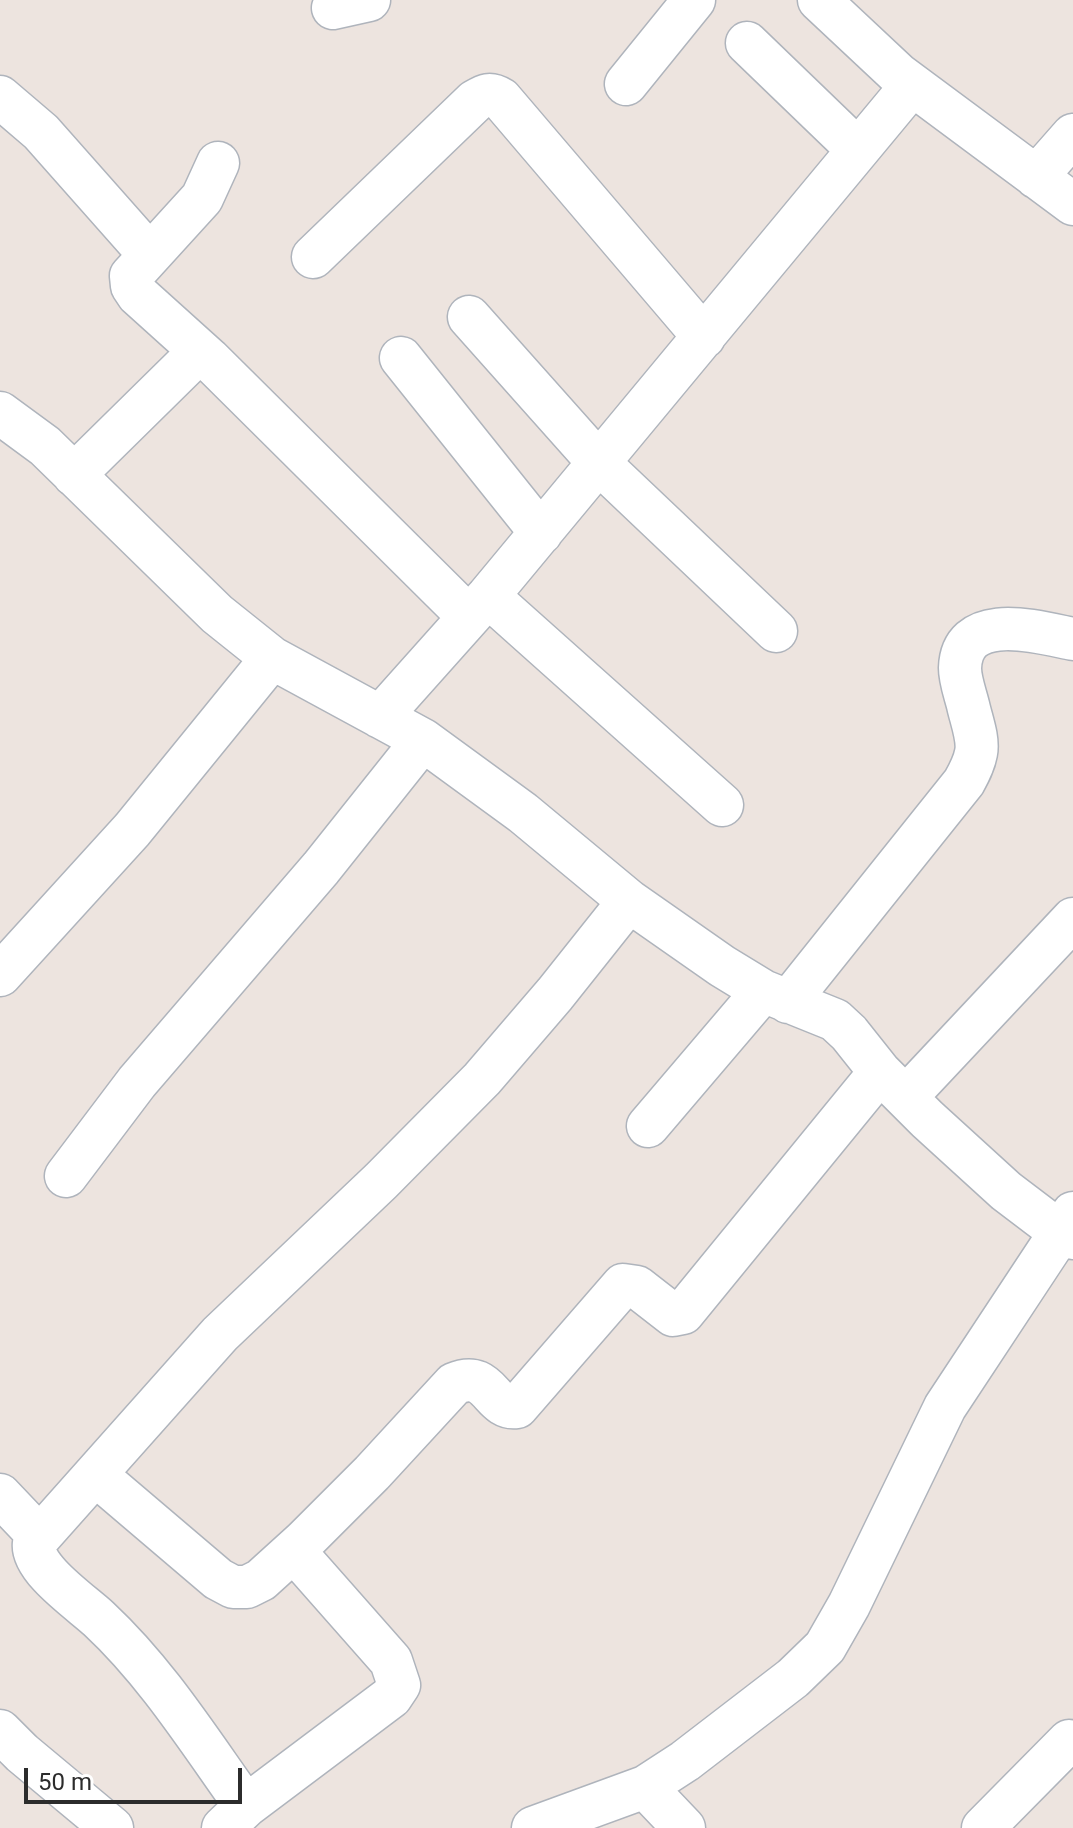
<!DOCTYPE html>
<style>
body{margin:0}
#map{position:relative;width:1073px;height:1828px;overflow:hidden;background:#ede4df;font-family:Roboto,sans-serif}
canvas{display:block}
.scale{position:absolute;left:24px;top:1768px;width:218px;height:36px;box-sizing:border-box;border:4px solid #2c2c2c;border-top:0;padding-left:10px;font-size:24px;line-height:28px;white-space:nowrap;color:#2c2c2c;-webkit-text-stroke:6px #fff;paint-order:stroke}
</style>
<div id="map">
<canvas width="1073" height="1828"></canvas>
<div class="scale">50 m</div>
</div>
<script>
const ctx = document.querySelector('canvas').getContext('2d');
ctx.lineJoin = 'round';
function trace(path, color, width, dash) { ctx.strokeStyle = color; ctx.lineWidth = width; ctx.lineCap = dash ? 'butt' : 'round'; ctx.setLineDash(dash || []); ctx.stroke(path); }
const minor = new Path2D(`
 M819,0L898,74L1073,204
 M333,8L369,0
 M747,43L858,150
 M626,84L694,0
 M0,97L41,132L149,254
 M218,163L202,198L131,276L132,286L138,295L209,359L469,617
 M1036,177L1073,135
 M313,257L475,101C485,95 490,92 501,99L704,337
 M469,317L599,463L776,631
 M401,358L541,533
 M0,413L45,446L217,614L272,658L423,740L523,813L629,901L722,966L763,991L835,1020L849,1033L880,1072L927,1119L1006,1191L1060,1232L1073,1238
 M74,475L200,351
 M488,596L722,805
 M380,717L488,596L912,85
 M0,975L132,830L272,658
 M788,1002L964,782C969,773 974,764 976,753C979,739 971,719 968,705C965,693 960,680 960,668C962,610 1038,632 1073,639
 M906,1097L1073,919
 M648,1126L763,991
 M66,1176L137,1082L321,868L423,740
 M97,1476L218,1579L233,1587H247L261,1580L304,1541L372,1473L454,1384C491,1368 490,1411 517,1407L623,1285L637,1287L673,1315L683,1313L880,1072
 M0,1495L39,1536
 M0,1731L22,1753L112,1828
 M645,1787L684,1828
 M246,1806C200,1742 157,1673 99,1619C82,1603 30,1568 34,1543L220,1334L381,1181L482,1079L555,994L629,901
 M223,1828L246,1806L391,1697L399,1685L391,1661L294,1551
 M533,1828L645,1787L685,1761L793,1678L825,1647L849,1605L945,1407L1073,1213
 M983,1828L1069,1741`);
trace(minor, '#afb4bc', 45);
trace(minor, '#fff', 42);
</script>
